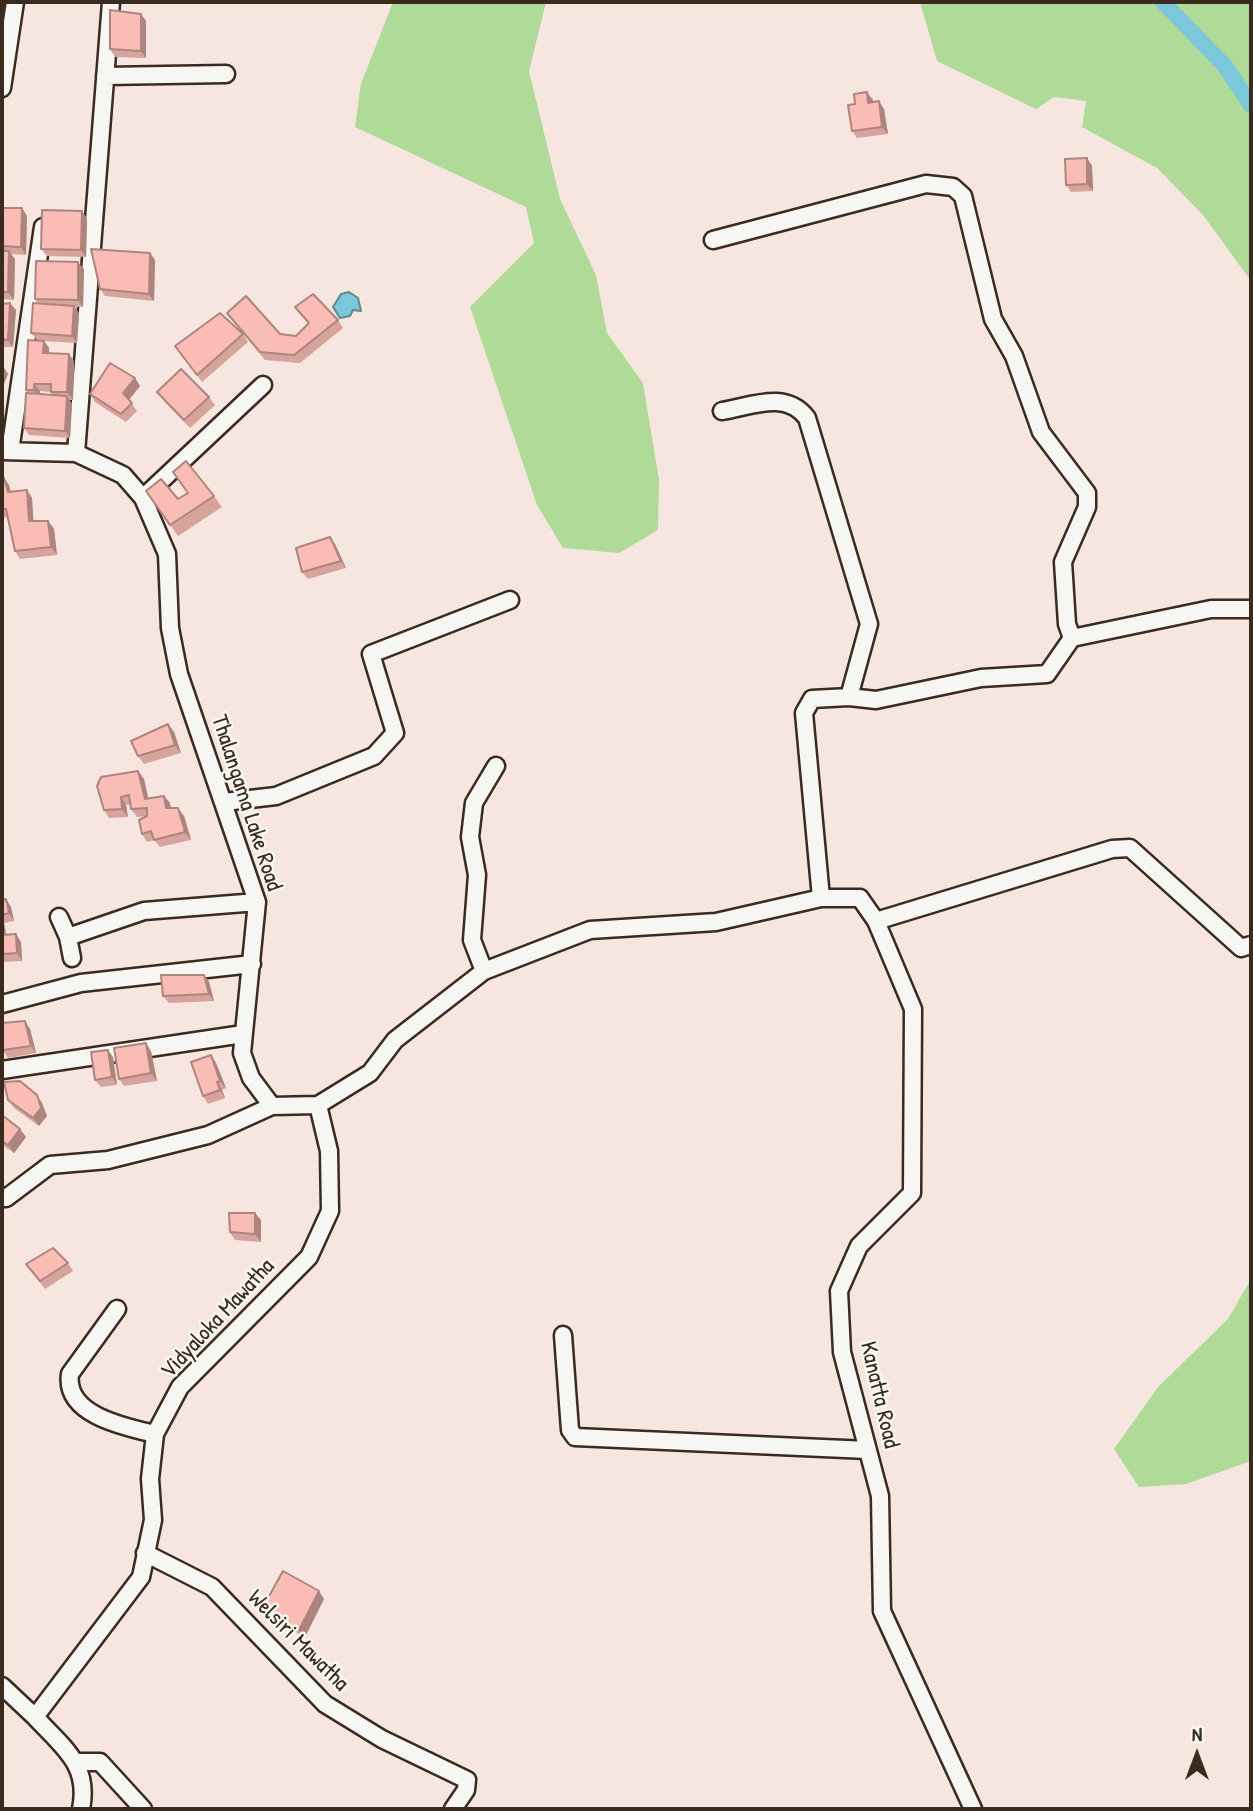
<!DOCTYPE html>
<style>
body{margin:0}
#map{position:relative;width:1253px;height:1811px;overflow:hidden;background:#f7e5e0;font-family:"Patrick Hand",sans-serif}
canvas{display:block}
.frame{position:absolute;inset:0;border:4px solid #3b2a1e;pointer-events:none}
.north{position:absolute;left:1162px;top:1720px;width:70px;height:70px;-webkit-text-stroke:5px #f6f6f2;paint-order:stroke;rotate:0deg;font-size:19px;font-weight:700;line-height:28px;text-align:center;color:#3b2a1e}
.north::after{content:'';display:block;margin:auto;width:24px;height:32px;background:#3b2a1e;clip-path:polygon(50% 0,100% 100%,50% 72%,0 100%)}
</style>
<div id="map">
<canvas width="1253" height="1811"></canvas>
<div class="frame"></div>
<div class="north">N</div>
</div>
<script>
const ctx = document.querySelector('canvas').getContext('2d');
ctx.lineJoin = 'round';
function fillPath(path, color) { ctx.fillStyle = color; ctx.fill(path, 'evenodd'); }
function trace(path, color, width, dash) { ctx.strokeStyle = color; ctx.lineWidth = width; ctx.lineCap = dash ? 'butt' : 'round'; ctx.setLineDash(dash || []); ctx.stroke(path); }
function label(font, color, halo, rows, align = 'center') {
  ctx.font = font + ' "Patrick Hand",sans-serif'; ctx.lineWidth = 5; ctx.setLineDash([]); ctx.textBaseline = 'middle'; ctx.strokeStyle = halo; ctx.fillStyle = color; for (const [text, x, y, turn = 0] of rows) {
    ctx.save(); ctx.translate(x, y); ctx.rotate((+turn || 0) * Math.PI / 180); ctx.textAlign = isNaN(turn) ? turn : align; if (halo) ctx.strokeText(text, 0, 0); ctx.fillText(text, 0, 0); ctx.restore();
  }
}
fillPath(new Path2D(`
 M393,2H546L529,71L560,199L596,275L607,333L643,383L659,479L658,530L619,553L563,548L537,505L470,307L534,243L526,207L355,127L361,84Z
 M920,2H1251V281L1203,215L1157,168L1082,127L1086,101L1054,97L1036,109L937,61Z
 M1251,1279V1461L1186,1484L1139,1487L1114,1449L1158,1387L1228,1319Z`), '#b0da98');
const water = new Path2D(`
 M349,292L358,298L361,311L353,310L350,316L340,318L333,307L341,294Z`);
fillPath(water, '#7cc8db');
trace(water, '#62898f', 2);
trace(new Path2D(`
 M1163,2L1225,66L1251,105`), '#7cc8db', 16);
const street = new Path2D(`
 M105,76L226,74
 M2,88L15,2
 M713,240L926,184L953,187L963,196L993,319L1014,356L1041,432L1087,493V507L1063,562L1067,624L1072,638
 M722,411C752,406 786,390 807,418L869,624L849,697L876,700L981,678L1047,674L1072,638L1211,609H1251
 M2,451L76,453L123,475L143,498L167,554L170,628L179,674L257,902L242,1053L251,1078L272,1106L318,1105L370,1073L395,1040L484,971L590,930L716,922L821,898H860L876,921L913,1009L912,1193L859,1246L839,1291L842,1352L880,1496L882,1611L973,1809
 M10,451L43,227
 M76,453L111,2
 M147,494L263,385
 M224,802L276,796L374,756L395,733L371,654L510,600
 M821,898L804,713L812,699L849,697
 M59,917L68,937L72,958
 M876,921L1112,849L1130,848L1241,948L1251,945
 M68,937L144,911L257,902
 M484,971L472,940L477,875L470,837L474,803L496,766
 M2,1004L81,983L252,964
 M2,1070L243,1034
 M2,1197L6,1198L50,1165L108,1160L208,1135L272,1106
 M117,1309L70,1374C64,1415 125,1427 155,1434
 M563,1335L570,1430L575,1437L868,1450
 M145,1553L212,1587L325,1704L382,1739L467,1780L466,1790L453,1809
 M2,1686L35,1717
 M77,1762H100L143,1809
 M81,1809C90,1765 63,1747 35,1717L141,1577L153,1520L150,1479L155,1434L180,1387L309,1257L330,1211L329,1151L318,1105`);
trace(street, '#3b2a1e', 21);
trace(street, '#f6f6f2', 16);
fillPath(new Path2D(`
 M141,14L146,21V58L115,57L110,49Z
 M867,92L873,102L884,109L888,134L857,138L852,131L855,104Z
 M1087,158L1092,166L1093,191L1071,192L1066,185Z
 M2,208H22L27,216L26,255L11,254L15,259L14,300L2,299Z
 M82,211L87,219L86,257L47,256L41,249Z
 M150,253L155,260L154,301L105,296L100,289Z
 M84,269L83,307H75L79,314L77,343L44,341L49,348V353L74,361L73,400H69L72,404L70,438L29,435L24,428L28,393L26,390L37,340L31,333L38,304L35,299ZM40,391L51,392L53,395L40,394Z
 M2,304L16,310L13,347H2Z
 M295,307L338,320L343,328L300,363L265,360L227,313L280,334L296,336L308,323Z
 M243,334L248,342L202,382L175,346Z
 M135,378L140,386L129,400L137,411L126,422L95,402L90,394Z
 M157,392L209,397L215,405L190,428L163,400Z
 M2,478H4L9,485L11,492L27,490L32,498L33,521H48L54,529L57,555L20,559L15,551L7,517L2,518Z
 M146,491L178,499L214,496L222,507L178,536Z
 M335,544L346,568L308,579L302,572Z
 M168,724L174,732L181,753L144,764L138,756Z
 M138,771L144,779L148,798L164,796L170,803V808L184,816L191,840L160,847L154,840L147,842L142,834L146,816L137,817L131,809V804L126,805L128,817L109,818L104,810Z
 M2,900L11,907L14,921L4,923L6,935L21,942L22,961L2,962Z
 M204,975L209,982L214,1001L169,1003L163,996Z
 M30,1029L36,1053L8,1058L3,1050Z
 M151,1051L157,1081L124,1086L119,1079Z
 M113,1057L117,1085L101,1087L95,1080Z
 M216,1063L226,1088L222,1090L225,1098L208,1104L203,1096Z
 M8,1100L42,1103L47,1116L39,1126L14,1108Z
 M2,1115L26,1137L14,1153L2,1145Z
 M255,1213L261,1220V1242L235,1240L230,1232Z
 M68,1263L73,1271L45,1289L26,1264Z
 M324,1599L305,1637L268,1617L262,1609Z`), '#d6a39d');
fillPath(new Path2D(`
 M141,14L146,21V58L141,51Z
 M867,92L873,100L874,110L868,103Z
 M879,101L884,109L888,134L882,127Z
 M1087,158L1092,166L1093,191L1087,184Z
 M22,208L27,216L26,255L21,247Z
 M82,211L87,219L86,257L81,250Z
 M9,251L15,259L14,300L8,292Z
 M150,253L155,260L154,301L149,294Z
 M78,262L84,269L83,307L78,300Z
 M10,303L16,310L13,347L8,340Z
 M74,306L79,314L77,343L72,336Z
 M44,341L49,348V360L43,353Z
 M69,354L74,361L73,400L67,392Z
 M3,366L8,374L2,389V369Z
 M135,378L140,386L128,401L123,393Z
 M34,384L40,391L39,398L34,390Z
 M67,396L72,404L70,438L65,431Z
 M4,478L9,485L13,500L8,492Z
 M27,490L32,498L34,529L29,521Z
 M48,521L54,529L57,555L51,547Z
 M330,537L335,544L346,568L341,561Z
 M168,724L174,732L181,753L175,745Z
 M138,771L144,779L150,806L145,799Z
 M164,796L170,803L172,816L166,808Z
 M121,797L126,805L128,817L122,809Z
 M178,808L184,816L191,840L185,832Z
 M6,899L11,907L14,921L9,913Z
 M2,920L4,923L7,938L2,930Z
 M16,934L21,942L22,961L17,953Z
 M204,975L209,982L214,1001L209,994Z
 M25,1021L30,1029L36,1053L31,1046Z
 M146,1043L151,1051L157,1081L151,1073Z
 M108,1050L113,1057L117,1085L112,1077Z
 M211,1055L216,1063L226,1088L220,1081Z
 M217,1082L222,1090L225,1098L220,1090Z
 M37,1095L42,1103L47,1116L39,1126L33,1118Z
 M20,1129L26,1137L14,1153L8,1145Z
 M255,1213L261,1220V1242L255,1234Z
 M319,1591L324,1599L305,1637L299,1630Z`), '#ae847f');
const building = new Path2D(`
 M110,10L141,14V51L110,49Z
 M867,92L868,103L879,101L882,127L852,131L848,105L855,104L854,94Z
 M1087,158V184L1066,185L1065,159Z
 M2,208H22L21,247L2,246Z
 M42,210L82,211L81,250L41,249Z
 M91,249L150,253L149,294L100,289Z
 M2,251H9L8,292H2Z
 M36,261L78,262V300L35,299Z
 M313,294L338,320L294,355L260,352L227,313L246,296L280,334L296,336L309,323L295,307Z
 M10,303L8,340L2,339V304Z
 M33,303L74,306L72,336L31,333Z
 M220,313L243,334L197,375L175,346Z
 M28,340L44,341L43,353L69,354L67,392H51V384H34V390H26Z
 M110,363L135,378L123,393L132,403L121,414L90,394Z
 M181,369L209,397L184,420L157,392Z
 M26,393L67,396L65,431L24,428Z
 M186,461L214,496L170,525L146,491L161,479L178,499L188,493L173,472Z
 M2,478H4L8,492L27,490L29,521H48L51,547L15,551L6,509H2Z
 M330,537L341,561L302,572L296,548Z
 M168,724L175,745L138,756L131,741Z
 M138,771L145,799L164,796L166,808H178L185,832L154,840L151,831L142,834L139,820L147,816V808L131,809L129,795L121,797L122,809L104,810L97,786L101,777Z
 M6,899L9,913L2,915V900Z
 M16,934L17,953L2,954V935Z
 M161,975H204L209,994L163,996Z
 M25,1021L31,1046L3,1050L2,1023Z
 M146,1043L151,1073L119,1079L114,1048Z
 M108,1050L112,1077L95,1080L91,1052Z
 M211,1055L220,1081L217,1082L220,1090L203,1096L191,1062Z
 M20,1081L37,1095L41,1108L33,1118L8,1100L4,1082Z
 M2,1115L20,1129L8,1145L2,1141Z
 M229,1213H255V1234L230,1232Z
 M53,1248L68,1263L40,1281L26,1264Z
 M283,1571L319,1591L299,1630L262,1609Z`);
fillPath(building, '#f9bdb6');
trace(building, '#ae847f', 2);
label('23px', '#3b2a1e', '#f6f6f2', [
 ["Thalangama Lake Road",246,803,72],
 ["Vidyaloka Mawatha",218,1319,-47],
 ["Kanatta Road",879,1395,77],
 ["Welsiri Mawatha",298,1641,45]
]);
</script>
